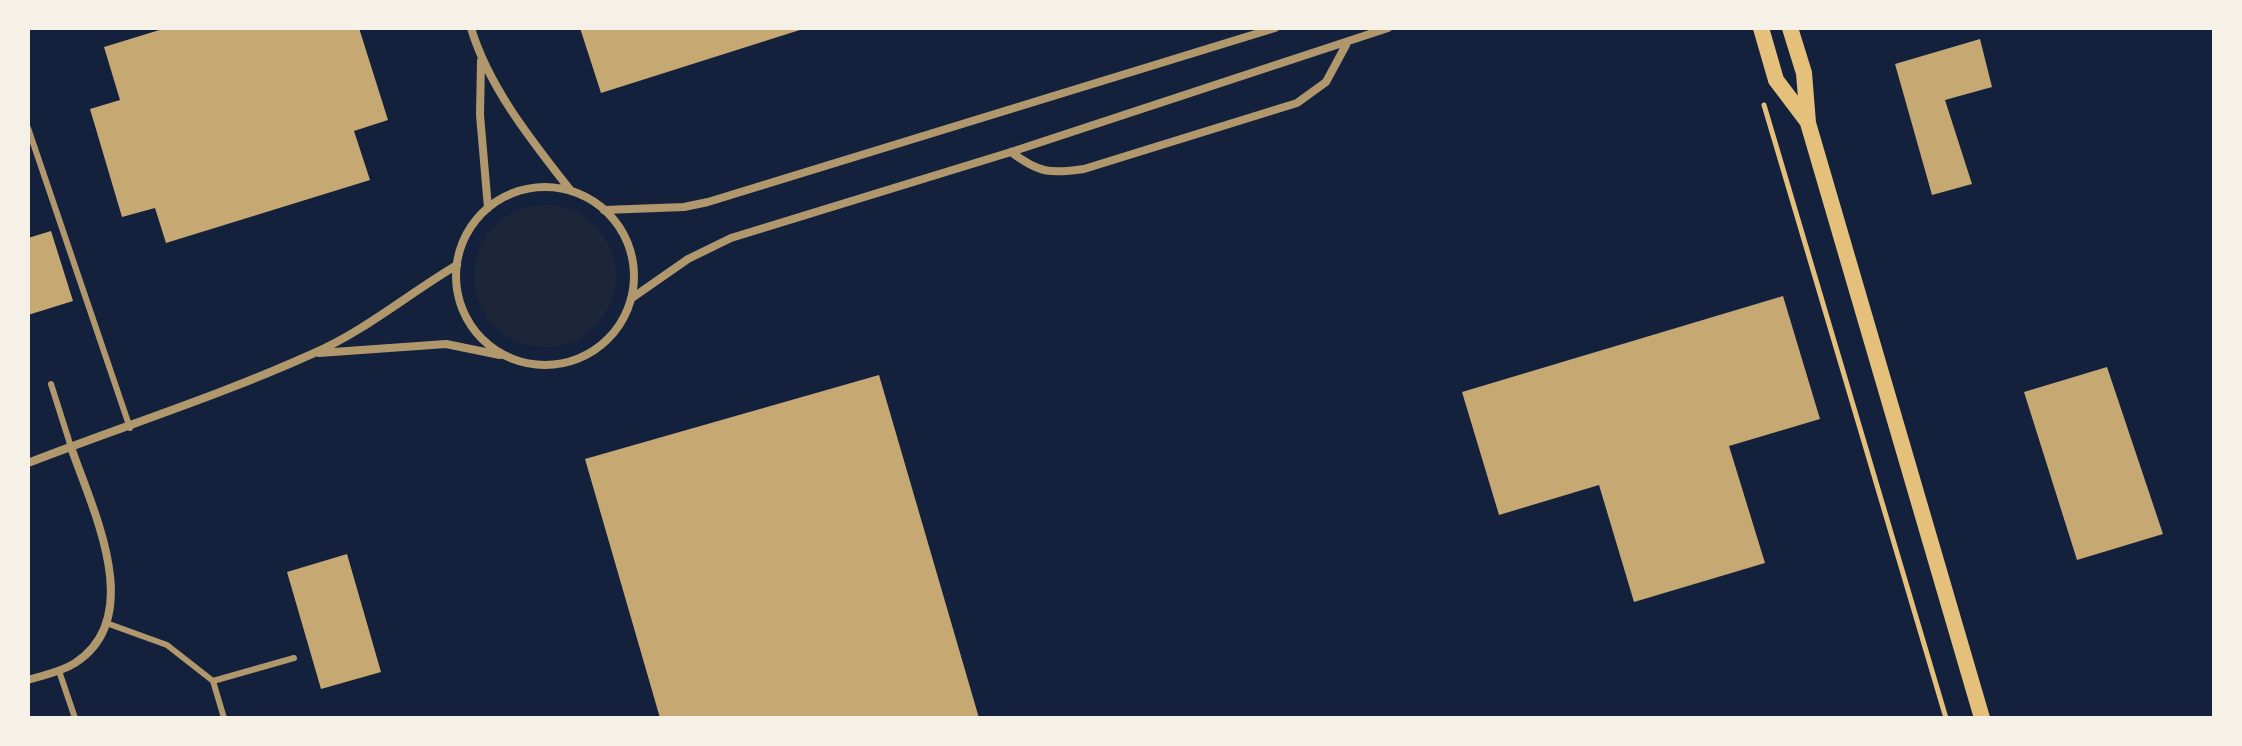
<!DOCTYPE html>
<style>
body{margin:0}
#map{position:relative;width:2242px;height:746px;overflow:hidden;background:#14213d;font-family:"Nunito Sans",sans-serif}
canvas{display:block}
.frame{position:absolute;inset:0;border:30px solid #f6f1e7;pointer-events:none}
</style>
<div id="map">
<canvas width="2242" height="746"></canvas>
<div class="frame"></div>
</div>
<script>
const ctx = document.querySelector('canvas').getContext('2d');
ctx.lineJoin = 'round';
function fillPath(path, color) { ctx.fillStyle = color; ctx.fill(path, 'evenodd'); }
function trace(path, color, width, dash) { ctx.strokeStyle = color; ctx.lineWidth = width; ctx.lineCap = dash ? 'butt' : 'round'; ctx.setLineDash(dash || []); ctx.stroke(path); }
fillPath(new Path2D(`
 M474 276a71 71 0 1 1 142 0a71 71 0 1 1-142 0Z`), '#1d2539');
fillPath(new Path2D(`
 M166,28H359L388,120L354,131L370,180L166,243L155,208L122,217L90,109L120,100L104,47Z
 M580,28H803V29L601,93Z
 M1980,39L1992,87L1945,100L1972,184L1932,195L1895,64Z
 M51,231L73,301L28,315V238Z
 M1783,296L1820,419L1729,446L1765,563L1634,602L1599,485L1499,515L1462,392Z
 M2107,367L2163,534L2077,560L2024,392Z
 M879,375L979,718H660L585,459Z
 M347,554L381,672L321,689L287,572Z`), '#c6a872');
trace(new Path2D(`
 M1764,105L1946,718`), '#e5c07b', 5);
trace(new Path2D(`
 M28,128L130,428
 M51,384L71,447
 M109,624L167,645L213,681L294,658
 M59,671L75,718
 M213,681L224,718`), '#b1986c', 6);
trace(new Path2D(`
 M471,28C489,88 532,141 571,191
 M481,61L480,115L488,208
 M1011,152C1039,173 1050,174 1084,169L1297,103L1326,82L1346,45
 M456 276a89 89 0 1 1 178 0a89 89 0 1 1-178 0Z
 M604,210L684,207L708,202L1275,28
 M632,298L688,259L731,238L1011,152L1388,28
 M319,353L446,344L500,355
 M28,463C123,426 219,396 312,354C365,331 408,294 457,265
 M28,680C44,675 61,672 75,663C147,617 92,509 71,447`), '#b1986c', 8);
trace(new Path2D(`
 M1761,28L1776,80L1807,121
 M1790,28L1804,73L1808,123L1982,718`), '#e5c07b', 16);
</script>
